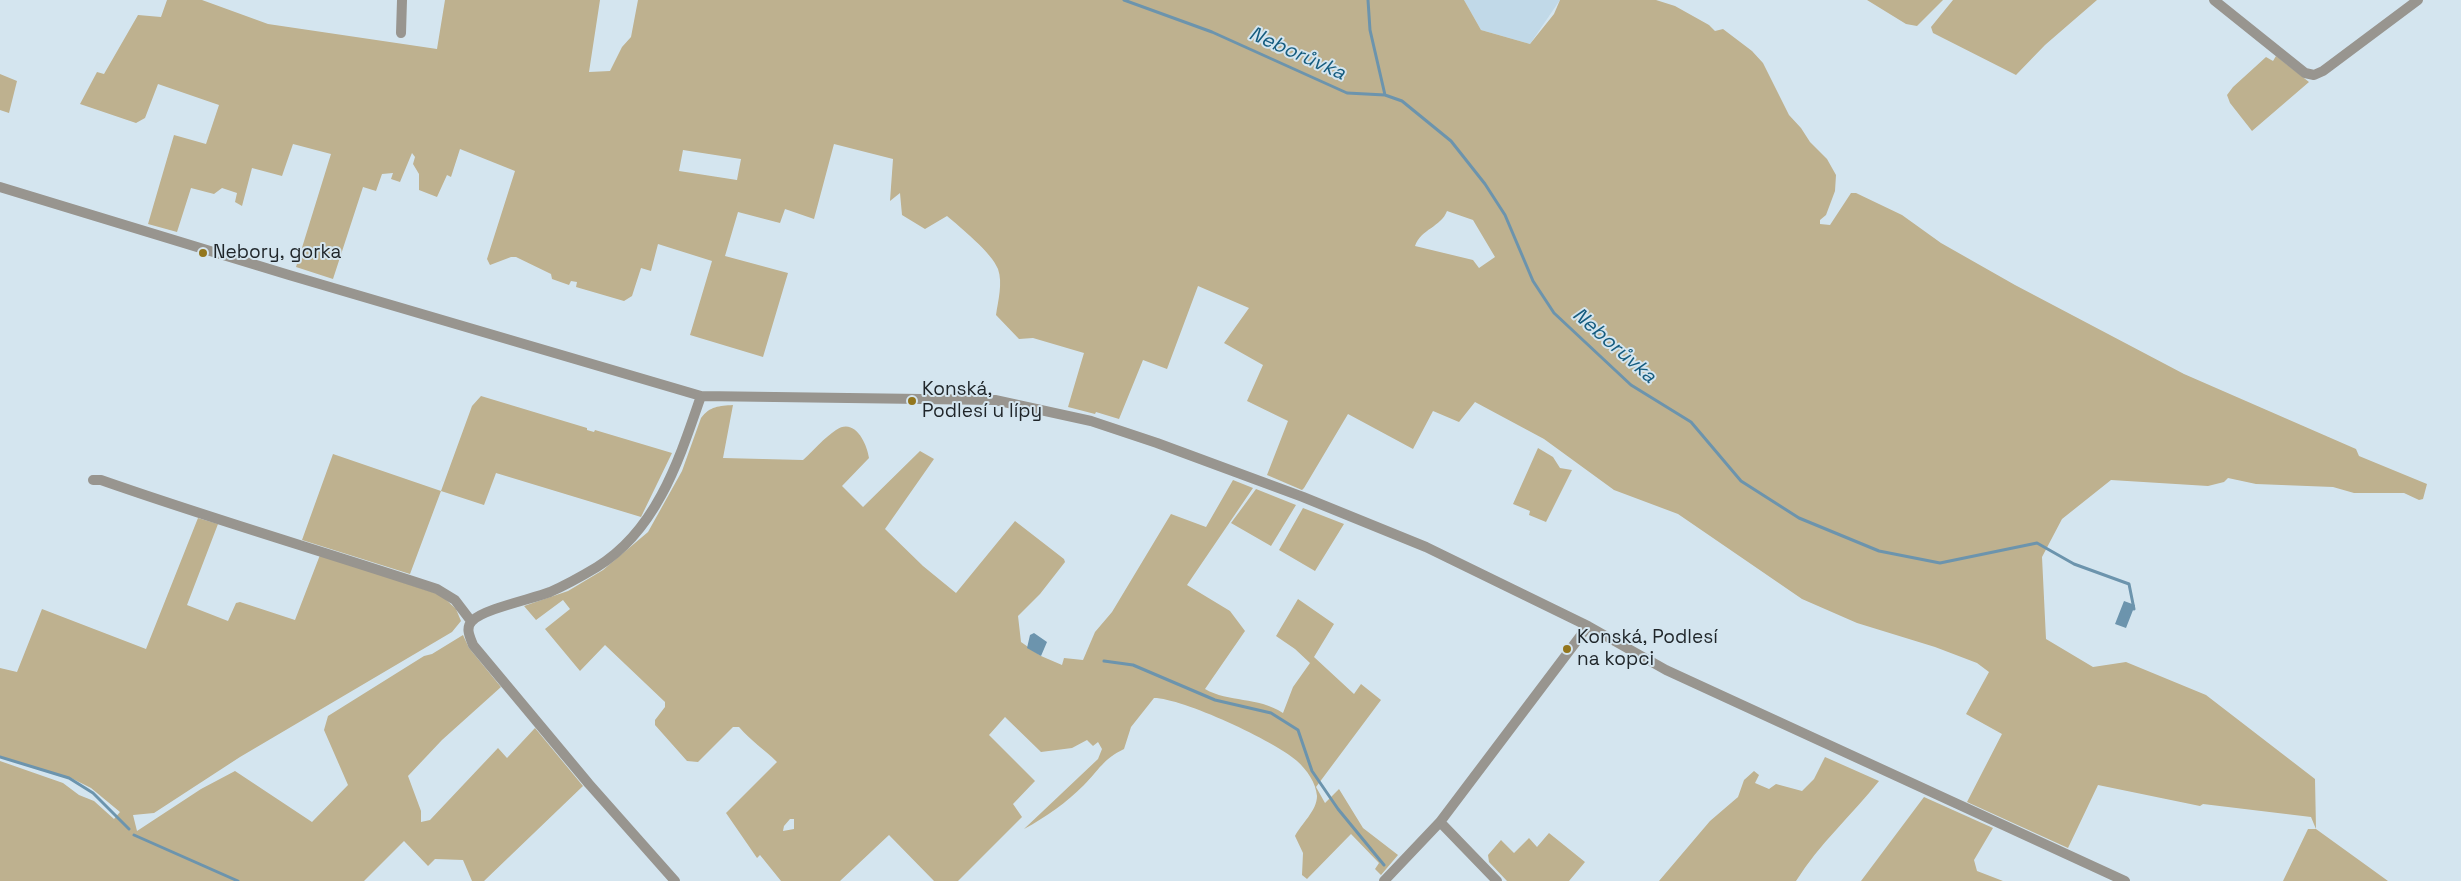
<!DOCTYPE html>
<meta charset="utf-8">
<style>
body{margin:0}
canvas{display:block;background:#d4e5ef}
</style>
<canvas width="2461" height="881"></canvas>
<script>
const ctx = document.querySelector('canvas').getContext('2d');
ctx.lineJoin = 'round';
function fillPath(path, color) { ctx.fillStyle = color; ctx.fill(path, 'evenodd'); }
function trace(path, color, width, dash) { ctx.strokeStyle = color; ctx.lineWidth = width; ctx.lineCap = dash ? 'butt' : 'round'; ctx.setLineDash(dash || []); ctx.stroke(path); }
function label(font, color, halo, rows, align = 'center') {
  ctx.font = font + ' "Space Grotesk",sans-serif'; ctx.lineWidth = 4; ctx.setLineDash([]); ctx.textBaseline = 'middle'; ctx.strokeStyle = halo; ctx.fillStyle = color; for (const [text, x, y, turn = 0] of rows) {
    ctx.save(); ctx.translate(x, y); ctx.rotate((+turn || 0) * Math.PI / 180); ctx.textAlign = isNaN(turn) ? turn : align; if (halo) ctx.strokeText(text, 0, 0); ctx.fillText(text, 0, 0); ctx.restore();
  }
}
fillPath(new Path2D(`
 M1464,0H1560L1530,44L1481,30Z`), '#c1d9e8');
fillPath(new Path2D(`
 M167,0H202L268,24L437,49L445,0H600L589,72L610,71L622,47L631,37L638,0H1464L1481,30L1530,44L1554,14L1560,0H1656L1675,6L1709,25L1715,31L1723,29L1752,51L1763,63L1789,115L1801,128L1810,142L1827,159L1836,175L1835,191L1826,215L1820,220V224L1830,225L1851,193H1856L1902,215L1941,243L2015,285L2184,374L2356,449L2359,456L2427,484L2423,499L2419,500L2404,493H2354L2333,487L2256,484L2228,478L2224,482L2208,486L2111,480L2062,519L2042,557L2046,639L2093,667L2126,662L2206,695L2315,779L2316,829L2388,881H2283L2308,829H2316L2311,817L2203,804L2200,806L2098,785L2068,848L1967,802L2002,734L1966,714L1989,672L1977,663L1935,647L1857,623L1802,599L1678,514L1614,490L1544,439L1475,402L1459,422L1433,411L1413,449L1348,414L1304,488L1302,490L1267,475L1288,421L1247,401L1263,365L1224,343L1249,308L1198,286L1167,369L1143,360L1119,419L1096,412L1095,414L1068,407L1084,353L1033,338L1019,339L996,315C998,301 1003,283 998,269C992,253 960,227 947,216L925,229L902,215L900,193L890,201L893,159L834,144L814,219L785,209L780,223L738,212L725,256L788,273L763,357L690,335L712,261L658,244L651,271L641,268L632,296L624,301L576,287L577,282L571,281L569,285L552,279L551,274L516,257H511L490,265L487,259L515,171L460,149L451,177L447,175L437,197L419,190V174L413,164L415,157L412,153L400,182L391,179L393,173L382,174L376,191L363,187L333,279L296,267L331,154L293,144L282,176L252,168L242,206L235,202L237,193L222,188L214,194L191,188L177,232L148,224L174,135L206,144L219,105L158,84L145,118L136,123L80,104L97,72L104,74L138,15L161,17ZM683,150L741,159L737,180L679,171ZM1447,211L1473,220L1495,257L1479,268L1473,260L1415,246C1421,229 1441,227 1447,211Z
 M1867,0H1943L1917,26L1906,24Z
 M1953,0H2097L2045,45L2016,75L1933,33L1931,27Z
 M2276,56L2309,82L2252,131L2230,103L2227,95L2233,87L2266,57L2273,61Z
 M0,74L17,81L9,113L0,110Z
 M481,396L587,428V430L594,432L595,430L672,453L641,517L496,473L484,505L441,491L410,574L302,540L333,454L441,491L472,406Z
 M733,405L723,458L803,460C814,450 824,438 836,430C855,417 867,444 869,458L842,486L863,507L920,451L934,459L885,529L923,566L956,593L1015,521L1064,559L1065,562L1040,594L1018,616L1021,642L1041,656L1062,665L1064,658L1083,660L1095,632L1112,612L1171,514L1206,527L1233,480L1253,488L1187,585L1230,611L1245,631L1205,689C1229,703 1257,696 1283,713L1293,687L1310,663L1295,649L1276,636L1298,599L1334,624L1314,657L1354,694L1361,684L1381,700L1316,787L1325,803L1339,789L1363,828L1398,855L1381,875L1375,869L1379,863L1351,834L1307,879L1302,875L1303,853L1295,836C1301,824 1317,811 1317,796C1316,783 1307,770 1297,761C1275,741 1182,698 1154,698L1131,727L1124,749C1103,759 1099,770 1084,785C1066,803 1046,817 1024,829L1098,759L1102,749L1098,742L1093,746L1087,740L1072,748L1041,752L1005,717L989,735L1035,781L1013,804L1022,817L958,881H934L889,835L840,881H781L760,855L757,858L726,813L777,762C764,749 751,741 739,727H733L698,762L687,761L655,725V720L665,707V702L605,645L580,671L545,629L570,609L563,600L536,620L524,606L568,591L603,570L648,532L682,471L701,418C710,406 719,406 733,405ZM790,819H794V829L783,831L784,826Z
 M1538,448L1553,457L1560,468L1572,470L1546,522L1529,515L1530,511L1513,504Z
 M1256,489L1296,505L1271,546L1231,523Z
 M1303,508L1344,524L1315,571L1279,550Z
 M198,518L218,524L187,605L228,621L236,603L240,602L295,620L320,555L441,595L456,609L461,621L452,632L240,757L154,813L133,815L137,831L201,789L235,771L312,822L348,785L324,730L328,716L424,656L432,654L463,635L469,648L501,687L442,740L408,776L421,811V822L430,820L498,748L507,758L535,728L583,786L484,881H472L463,860L435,859L428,866L404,841L364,881H0V761L63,783L79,795L94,801L114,819L120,812L91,788L71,778L0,756V668L17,672L42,609L146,649Z
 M1825,757L1879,781C1852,815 1819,844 1796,881H1659L1710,821L1738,797L1744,780L1754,771L1759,775L1755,783L1769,789L1776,784L1802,791L1814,779Z
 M1924,797L1993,828L1974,860L1977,871L2003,881H1861Z
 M1549,833L1585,862L1569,881H1507L1489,862L1488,855L1501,840L1514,853L1529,838L1537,847Z`), '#beb18f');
fillPath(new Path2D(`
 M2124,601L2135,605L2126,628L2115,624Z
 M1034,633L1047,642L1041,656L1027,648L1030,635Z`), '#6c94ad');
trace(new Path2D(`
 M1124,0L1212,32L1347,93L1385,95L1402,101L1451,141L1485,184L1505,215L1533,281L1554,313L1631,385L1691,422L1741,481L1799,518L1879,551L1940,563L2037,543L2074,564L2129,584L2134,609
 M1368,0L1370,30L1385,95
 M1104,661L1133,665L1215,700L1271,713L1298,730L1312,771L1338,809L1384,865
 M0,757L69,778L93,793L129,829
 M134,835L238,881`), '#6c94ad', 3);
trace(new Path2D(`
 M2214,0L2305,73L2314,75L2323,71L2418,0
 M401,33L402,0
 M0,187L289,275L701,396L995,400L1091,421L1157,443L1303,497L1426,547L1588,626L1666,670L2125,881
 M93,480H101C212,519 325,552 437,589L455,600L471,621
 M1440,822L1497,881
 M675,881L589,784L473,645C470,637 465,628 472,621C483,609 532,599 550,592C566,585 582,576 597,567C657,530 679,460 701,396
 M1384,881L1440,822L1588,626`), '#98958f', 10);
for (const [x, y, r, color] of [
 [203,253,5,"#93761d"],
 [912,401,5,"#93761d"],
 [1567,649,5,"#93761d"]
]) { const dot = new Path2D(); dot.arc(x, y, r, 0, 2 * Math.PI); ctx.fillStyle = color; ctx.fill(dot); trace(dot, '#d4e5ef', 2); }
label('19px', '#1f2529', '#d4e5ef', [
 ["Nebory, gorka",213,253],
 ["Konská,",922,390],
 ["Podlesí u lípy",922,412],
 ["Konská, Podlesí",1577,638],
 ["na kopci",1577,660]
], 'left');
label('italic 20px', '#155c7f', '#d4e5ef', [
 ["Neborůvka",1297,54,24],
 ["Neborůvka",1614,346,41]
]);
</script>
